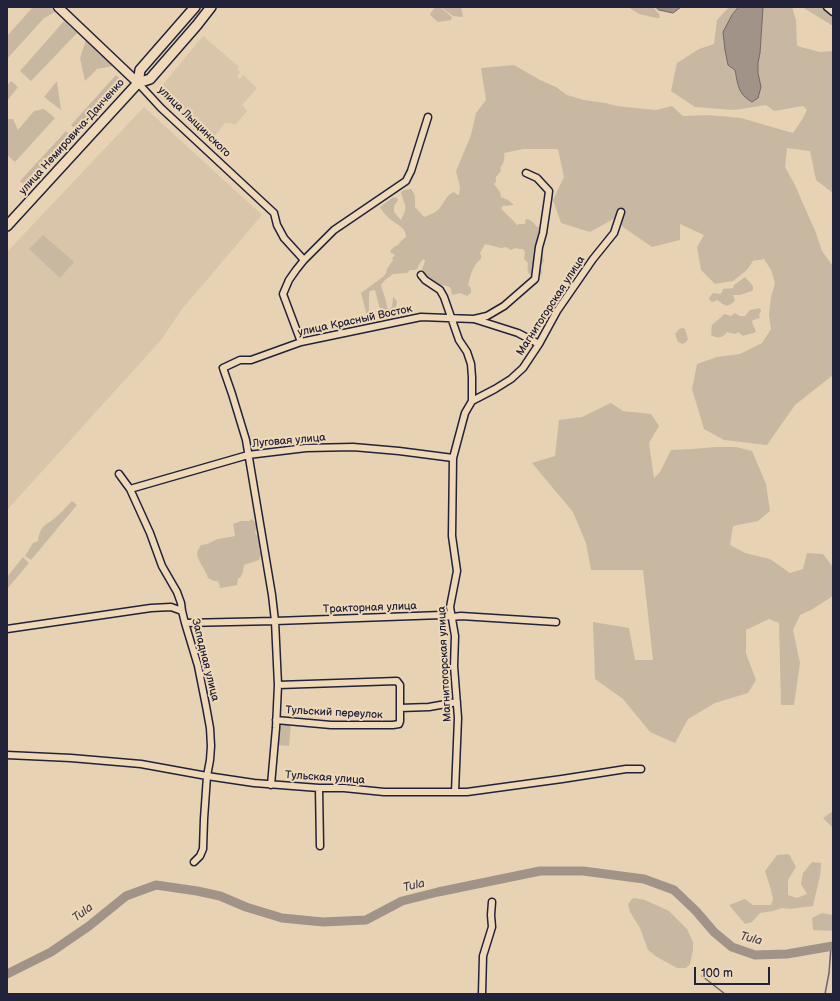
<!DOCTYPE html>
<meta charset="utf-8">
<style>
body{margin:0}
#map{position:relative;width:840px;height:1001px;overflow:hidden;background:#e7d2b3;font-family:"Balsamiq Sans",sans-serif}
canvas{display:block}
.frame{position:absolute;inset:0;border:8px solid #22223b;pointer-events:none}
.scale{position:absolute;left:694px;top:967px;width:76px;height:18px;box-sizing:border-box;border:2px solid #22223b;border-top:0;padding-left:5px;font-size:12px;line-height:14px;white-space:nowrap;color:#22223b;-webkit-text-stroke:3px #efd9b8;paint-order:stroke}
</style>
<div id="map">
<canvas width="840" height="1001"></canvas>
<div class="frame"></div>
<div class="scale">100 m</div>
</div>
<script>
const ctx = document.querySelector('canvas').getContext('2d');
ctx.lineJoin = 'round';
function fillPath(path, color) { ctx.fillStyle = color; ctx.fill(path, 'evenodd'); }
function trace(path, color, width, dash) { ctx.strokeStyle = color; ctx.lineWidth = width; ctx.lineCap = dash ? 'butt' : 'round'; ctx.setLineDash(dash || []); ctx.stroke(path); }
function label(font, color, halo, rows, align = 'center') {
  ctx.font = font + ' "Balsamiq Sans",sans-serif'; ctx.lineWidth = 4; ctx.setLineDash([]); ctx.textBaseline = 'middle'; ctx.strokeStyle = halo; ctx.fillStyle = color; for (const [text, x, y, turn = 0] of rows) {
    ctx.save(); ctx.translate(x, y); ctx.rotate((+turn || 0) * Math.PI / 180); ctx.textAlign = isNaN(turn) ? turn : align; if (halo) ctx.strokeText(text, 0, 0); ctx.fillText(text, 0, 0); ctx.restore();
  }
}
fillPath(new Path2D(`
 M203,36L239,67L237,69L240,72L237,77L240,79L243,75L257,88L242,105L247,111L236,124L225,123L214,137L161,87Z
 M144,107L262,215L182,309L161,340L7,510V252Z`), '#d8c5aa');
fillPath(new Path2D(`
 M33,7H50L55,12L44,18L7,59V36Z
 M435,7H440L452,17L451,20L438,22L431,16L430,14Z
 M441,7H461L463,16L462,17L453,16Z
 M628,7H653L659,14L660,17L659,18H656L639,14Z
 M729,7H739L732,15L727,57L728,64L735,70L739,88L758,73V63L760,53L763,7H792L796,20L797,46L820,52L833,51V193L816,180L810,151L787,148L785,167L795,185L805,208L816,233L822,251L833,266V375L795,405L767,445L724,440L704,429L692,389L697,364L717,357L740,354L762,343L771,329L769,315L771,297L775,283L771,270L764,259L753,261L747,270L733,281L715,284L701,270L697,247L704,235L680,224V240L652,247L623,227L615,218L590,232L561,223L553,200L564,177L558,149H523L504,153C505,159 504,163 500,168L501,171L496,177V182L494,184L500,192L501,197L508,200L514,205L503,206L501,208C506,215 513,219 517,225L519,224H524L526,223L525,220L528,219L534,223L536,226L538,227L542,225C541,237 539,250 544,260L541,266L542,273L540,276L537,275L531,276C526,271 528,268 528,263L524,259L525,252L523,249H519L515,248L511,250L506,247L501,248L485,244L480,253C481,255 482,256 481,259C479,261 477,262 476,264C471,271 470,278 468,285L471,288V293L467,296L460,293L453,295L452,294C451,292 451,291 451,289C450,285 441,285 439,286L425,277C425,274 423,273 422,270C422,267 425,264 425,260L423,259L418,266V268L415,270H410L407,273L393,274L385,280L381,285C383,293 387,301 387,308L389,309L392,307L393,298V297L397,301L396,307L397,310L395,312L398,315V316L388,318L386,317H382L383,313L379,306L375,290L370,291L369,294V315L367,316L361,293L384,276L386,273L387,269L393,260L392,258L395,255L390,252C392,248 394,246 398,245L401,241L406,237C406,227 397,225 390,219C386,216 382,211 380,207L392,198L396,197L398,200L394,206V212L401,220C409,206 404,205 401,192L404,190L411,189C416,194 415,200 415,207L424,217C429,215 435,213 439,209C444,203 446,195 454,192L456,194L459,195L460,187L456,171L471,135L476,113L486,100L481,68L514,65L540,80L556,87L567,95L584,100L605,103L617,106L635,108L656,110L672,106L683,116L708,115L741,118L793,133L803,118L807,110L803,106L774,111L766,105L734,110L695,107L671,91L677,63L699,49L714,44L717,20Z
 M802,7H833V26Z
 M64,21L77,33L31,81L20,71Z
 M86,40L113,66L97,69L85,81L80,58Z
 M116,75L120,79L76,130L71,125Z
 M11,81L18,87L7,101V86Z
 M57,81L61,110L44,97Z
 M44,109L55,118L15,162L7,155V119H13L18,130L34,111Z
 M66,131L71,136L26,186L20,181Z
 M43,235L74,262L60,278L29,249Z
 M745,277L753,286V290L752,291L740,295H733L735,301C726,309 725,305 717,300L713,302L710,301L709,298L713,293L721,294L723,289L733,288L734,285Z
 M760,308L761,311L759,315L760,318L753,320L752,322L756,332C752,334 747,334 743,336L738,332L735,334L727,332C723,338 718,339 711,335C712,332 711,328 712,325C713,324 722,317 724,314L731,316L735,313L740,316H745L750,310Z
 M682,328L685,329L688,339L686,342L683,344L678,342L675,334L679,329Z
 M611,403L623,411L651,414L659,426L649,443L654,478L660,472L671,450L692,449L716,447H736L752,451L766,484L770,511L758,521L733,526L730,545L745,553L770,559L790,573L803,569L807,553L823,554L833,567V596L811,610L800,615L793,630L800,663L794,705H781L779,623L769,619L746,630V653L756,680L748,693L715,703L688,719L675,743L650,732L623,699L595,679L593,622L629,628L635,660H653L643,570H591L586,543L573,512L532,463L555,456L559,420L582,417Z
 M72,501L77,505L31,560L25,556L33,543L38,541C40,524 46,526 56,517C62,512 67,506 72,501Z
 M252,519L256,523V529L255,533L258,537V541L261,545L259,549L261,554L259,560L244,565L243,572L240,578H238L237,585L227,587L220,588L219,583L217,581H214L208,578C206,569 194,558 198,550C199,548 200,547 201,545C208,545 212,541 218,539C224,538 230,537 235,536L233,524L241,521H249Z
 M23,557L29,563L7,589V577Z
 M280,723L291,724L289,746L278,745Z
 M833,811V828L823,818Z
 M789,854L796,867L788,880V895L797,898L807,894L801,884L803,873L812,862L821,863C821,878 816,891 813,906L790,909L782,908L773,911L760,913L752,922L745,924L729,905L745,899L753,905H771L773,899L771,890L765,871L777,855Z
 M634,898L645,900L669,911L687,929L693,942V950L690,964L686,968H677L657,957L648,950L640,928L630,912L628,904L632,899Z
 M822,913L833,915V931L813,930L812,918Z`), '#c9b8a1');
const water = new Path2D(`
 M656,7H681L673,13L659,10Z
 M739,7H763L760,53L758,63V73L761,87L758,98L752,102C738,94 738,85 735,70L728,65L725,50L723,32L732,15Z`);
fillPath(water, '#a19388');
trace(water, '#6e6669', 1);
trace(new Path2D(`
 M702,976L725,994
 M825,994L829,973L831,947`), '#6e6669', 1.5);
trace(new Path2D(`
 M7,974L51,952L89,926L126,896L156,885L197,891L220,896L246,907L282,918L323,922L366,920L402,901L438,892L540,871H583L644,879L674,890L696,911L714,932L732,947L755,955L787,954L833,946`), '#a19388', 9);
const street = new Path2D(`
 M827,7L833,12
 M138,83L161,108L274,213L277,225L284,238L304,260
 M421,275L425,280L440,290L444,297L459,340L467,352L471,364L472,377V401
 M474,319L487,316L504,306L535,279L539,247L543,233L548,199L549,191L537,178L526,173
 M301,342L283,294L289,280L296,270L304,260L334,230L406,181L411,171L428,117
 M119,474L130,489L150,533L162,566L177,592L181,603L182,611L185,623L198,666L206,706L210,728L211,746L210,760L207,776L204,819L203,849L200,856L194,862
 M130,489L248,455L306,448L353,447L399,451L453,458
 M185,623L275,621L442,615L452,617L461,616L556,622
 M7,629L151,608L171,607L182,611
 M400,708L429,707L457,702
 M276,720L331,725H393L399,724L400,721V685L397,681L278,685
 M7,755L71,758L141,764L207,776L254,783L319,788H344L384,792H467L562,779L626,769H641
 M271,785L276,728L278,685L275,621L272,595L246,440L232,394L223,368L240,360H251L301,342L421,317L474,319L518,333L539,344
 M319,788L320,846
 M455,792L458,718L454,666L455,636L450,607L457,571L452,536L453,458L465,413L472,401L495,389L511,379L523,368L539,344L557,311L593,259L614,233L621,212
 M482,994L483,956L492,927L491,915L492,902`);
const secondary = new Path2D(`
 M58,7L138,83`);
const primary = new Path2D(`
 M138,83L140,70L195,7
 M7,226L138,83L150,79L197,25L211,7`);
trace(street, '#22223b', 9);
trace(secondary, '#22223b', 11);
trace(primary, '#22223b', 12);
trace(street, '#efd9b8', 6);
trace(secondary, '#efd9b8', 8);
trace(primary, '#efd9b8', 9);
label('11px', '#22223b', '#efd9b8', [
 ["улица Лыщинского",194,122,44],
 ["улица Немировича-Данченко",72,137,-48],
 ["Магнитогорская улица",551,306,-57],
 ["улица Красный Восток",355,321,-12],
 ["Луговая улица",289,441,-5],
 ["Тракторная улица",370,608,-2],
 ["Западная улица",205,660,76],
 ["Магнитогорская улица",445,664,-93],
 ["Тульский переулок",334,713,3],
 ["Тульская улица",325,778,4]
]);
label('italic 12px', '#484452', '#efd9b8', [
 ["Tula",414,886,-13],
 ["Tula",83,913,-37],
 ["Tula",751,939,14]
]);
</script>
